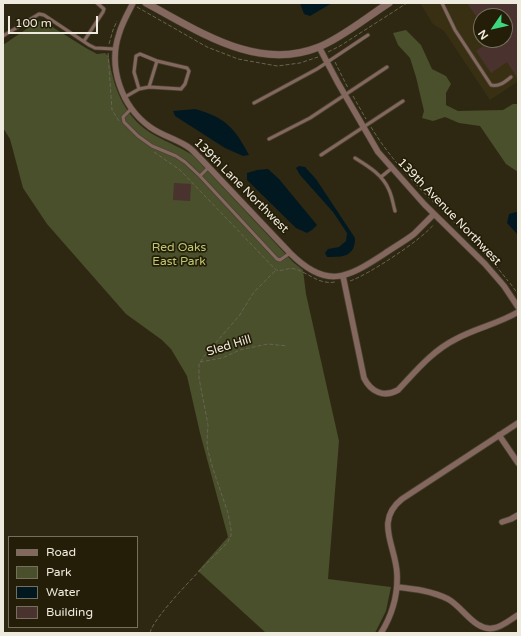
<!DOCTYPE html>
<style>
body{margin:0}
#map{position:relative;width:521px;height:636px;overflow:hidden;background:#2e2813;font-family:"Varela Round",sans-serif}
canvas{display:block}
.frame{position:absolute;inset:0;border:4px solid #eeeadd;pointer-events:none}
.legend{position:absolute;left:8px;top:536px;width:130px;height:92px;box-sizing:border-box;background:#241e09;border:1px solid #75705e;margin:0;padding:5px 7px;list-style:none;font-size:12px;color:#eeeadd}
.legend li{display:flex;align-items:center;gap:8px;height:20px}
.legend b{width:20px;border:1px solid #75705e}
.north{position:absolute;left:473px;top:8px;width:40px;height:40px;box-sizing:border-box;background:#241e09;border:1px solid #75705e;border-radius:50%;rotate:236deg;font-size:11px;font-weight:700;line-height:16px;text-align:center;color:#eeeadd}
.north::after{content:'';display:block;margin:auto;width:14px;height:18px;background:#3dd77e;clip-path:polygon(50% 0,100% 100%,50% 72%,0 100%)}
.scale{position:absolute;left:8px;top:16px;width:90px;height:18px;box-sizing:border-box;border:2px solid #eeeadd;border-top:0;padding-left:5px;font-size:12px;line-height:14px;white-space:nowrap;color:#eeeadd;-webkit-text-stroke:3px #241e09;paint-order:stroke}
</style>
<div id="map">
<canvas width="521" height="636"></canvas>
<div class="frame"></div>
<ul class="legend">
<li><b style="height:5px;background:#846860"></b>Road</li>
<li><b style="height:11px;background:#4a4f2c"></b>Park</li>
<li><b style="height:11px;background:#021821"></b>Water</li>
<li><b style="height:11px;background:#4a322e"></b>Building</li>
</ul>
<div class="north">N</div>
<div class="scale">100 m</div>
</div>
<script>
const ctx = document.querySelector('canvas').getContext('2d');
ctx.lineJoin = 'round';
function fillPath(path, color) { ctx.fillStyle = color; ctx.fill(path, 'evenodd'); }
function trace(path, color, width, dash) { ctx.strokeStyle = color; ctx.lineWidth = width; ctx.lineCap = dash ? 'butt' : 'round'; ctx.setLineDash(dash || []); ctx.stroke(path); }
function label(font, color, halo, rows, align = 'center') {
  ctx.font = font + ' "Varela Round",sans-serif'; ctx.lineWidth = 3.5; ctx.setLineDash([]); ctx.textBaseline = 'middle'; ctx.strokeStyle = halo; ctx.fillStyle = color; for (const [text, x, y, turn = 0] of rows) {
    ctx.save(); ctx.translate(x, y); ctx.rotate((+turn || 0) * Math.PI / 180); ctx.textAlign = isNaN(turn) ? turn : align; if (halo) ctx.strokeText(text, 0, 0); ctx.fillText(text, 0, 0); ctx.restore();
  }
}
fillPath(new Path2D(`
 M420,3H518V83L517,82L490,100L444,31L433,24ZM481,16H505V40H481Z`), '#393014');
fillPath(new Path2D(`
 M38,21L46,23L86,48L97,54L105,53L109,57C113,89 126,120 156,136C169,143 182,148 194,156L293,262L303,270L306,294L339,441L328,579L391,587L386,611L375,633H266L198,571L228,537L200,433L187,376L171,349L162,340L126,314L47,224L23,188L10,139L3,128V45Z
 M406,30L421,45L432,69L446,76L451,84L446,93V105L458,111L503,110L513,104H518V172L506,164L480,126L459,123L445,117L433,121L422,118L424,111L416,77L410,58L398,45L393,33Z`), '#4a4f2c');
fillPath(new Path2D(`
 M300,3H332L310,16L304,14Z
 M195,109C225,117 235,128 249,155L243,156L225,148L175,116L173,111Z
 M299,166L305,167L316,179L355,238C355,257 343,257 327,257L325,253L328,249L339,247L346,241L347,233L333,212L300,175L296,168Z
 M268,169L279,179L317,225L312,230L307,233L296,228L247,180V173L257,170Z
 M516,212L518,213V235L507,223L509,214Z`), '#021821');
fillPath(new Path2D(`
 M467,3H518V79L507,62L491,73L476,51L492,40H505V16H481V23Z
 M174,183L191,184L190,201L173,200Z`), '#4a322e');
const service = new Path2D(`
 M442,3L455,30L491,85C499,87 505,82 511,77
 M3,36L39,14L44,15L89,45L95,48L115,49
 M84,41L103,12L104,9L97,3
 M139,89L134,72L136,56L140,54L157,61
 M125,97L139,89L149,87L181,89L185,84L189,71L187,68L157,61L149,87
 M254,103L317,69L368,35
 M132,108L123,117L124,122L138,136L152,146L176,156L185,162L200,176L277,259L280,260L290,253
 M269,139L310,118L387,67
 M321,155L403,101
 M355,158C368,166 383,175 389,190C392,196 393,204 395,211
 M200,176L209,167
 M381,177L392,168`);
const minor = new Path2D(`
 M133,3C128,13 122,23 119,34C108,67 121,106 150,127C161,135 173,138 185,145C191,148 195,153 199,157L290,253C326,289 346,279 384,254C394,247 405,241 414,234C421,227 427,221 434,214
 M319,47L338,83L378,152L424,204L485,264L504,286L518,307
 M343,276L364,378C371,392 384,398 398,390C416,371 432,351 456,339C476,328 498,324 518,312
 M499,435L518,463
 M502,522L511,519L518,515
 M397,587C415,589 432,591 448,599C463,607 475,632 494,628C502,627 511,619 518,615
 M381,633C392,615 398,595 397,574C396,546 374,521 402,499L518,423`);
const tertiary = new Path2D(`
 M146,3C199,31 257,72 319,47C343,37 367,17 389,3`);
trace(service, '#49432f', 4.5);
trace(minor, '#49432f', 7);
trace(tertiary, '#49432f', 8);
trace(new Path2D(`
 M137,7L207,47L238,59L277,66L300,63L318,57
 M109,44L113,30L117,21
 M328,52L340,46L407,3
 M108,53L112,110L119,121
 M335,62L348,88
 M353,96L366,119
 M371,127C407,187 466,226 508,281
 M154,152L180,170L276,270C282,272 288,267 295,269C309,273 319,285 335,282
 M350,281C368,275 423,239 434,224
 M510,283L518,294
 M200,362L222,358L240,350L258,346L268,344L287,346
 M150,633C153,616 212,558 227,543L231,536V529L228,513L213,469L208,451L207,441L208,425L199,378V364L205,355L239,316L254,292L275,271`), '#696451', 1, [4, 2]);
trace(service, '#846860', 3);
trace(minor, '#846860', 5.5);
trace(tertiary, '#846860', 7);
label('12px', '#eeeadd', '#241e09', [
 ["139th Lane Northwest",241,186,45],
 ["139th Avenue Northwest",449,212,46],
 ["Sled Hill",229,346,-17]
]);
label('12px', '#bdca70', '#241e09', [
 ["Red Oaks",179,248],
 ["East Park",179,262]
]);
</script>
